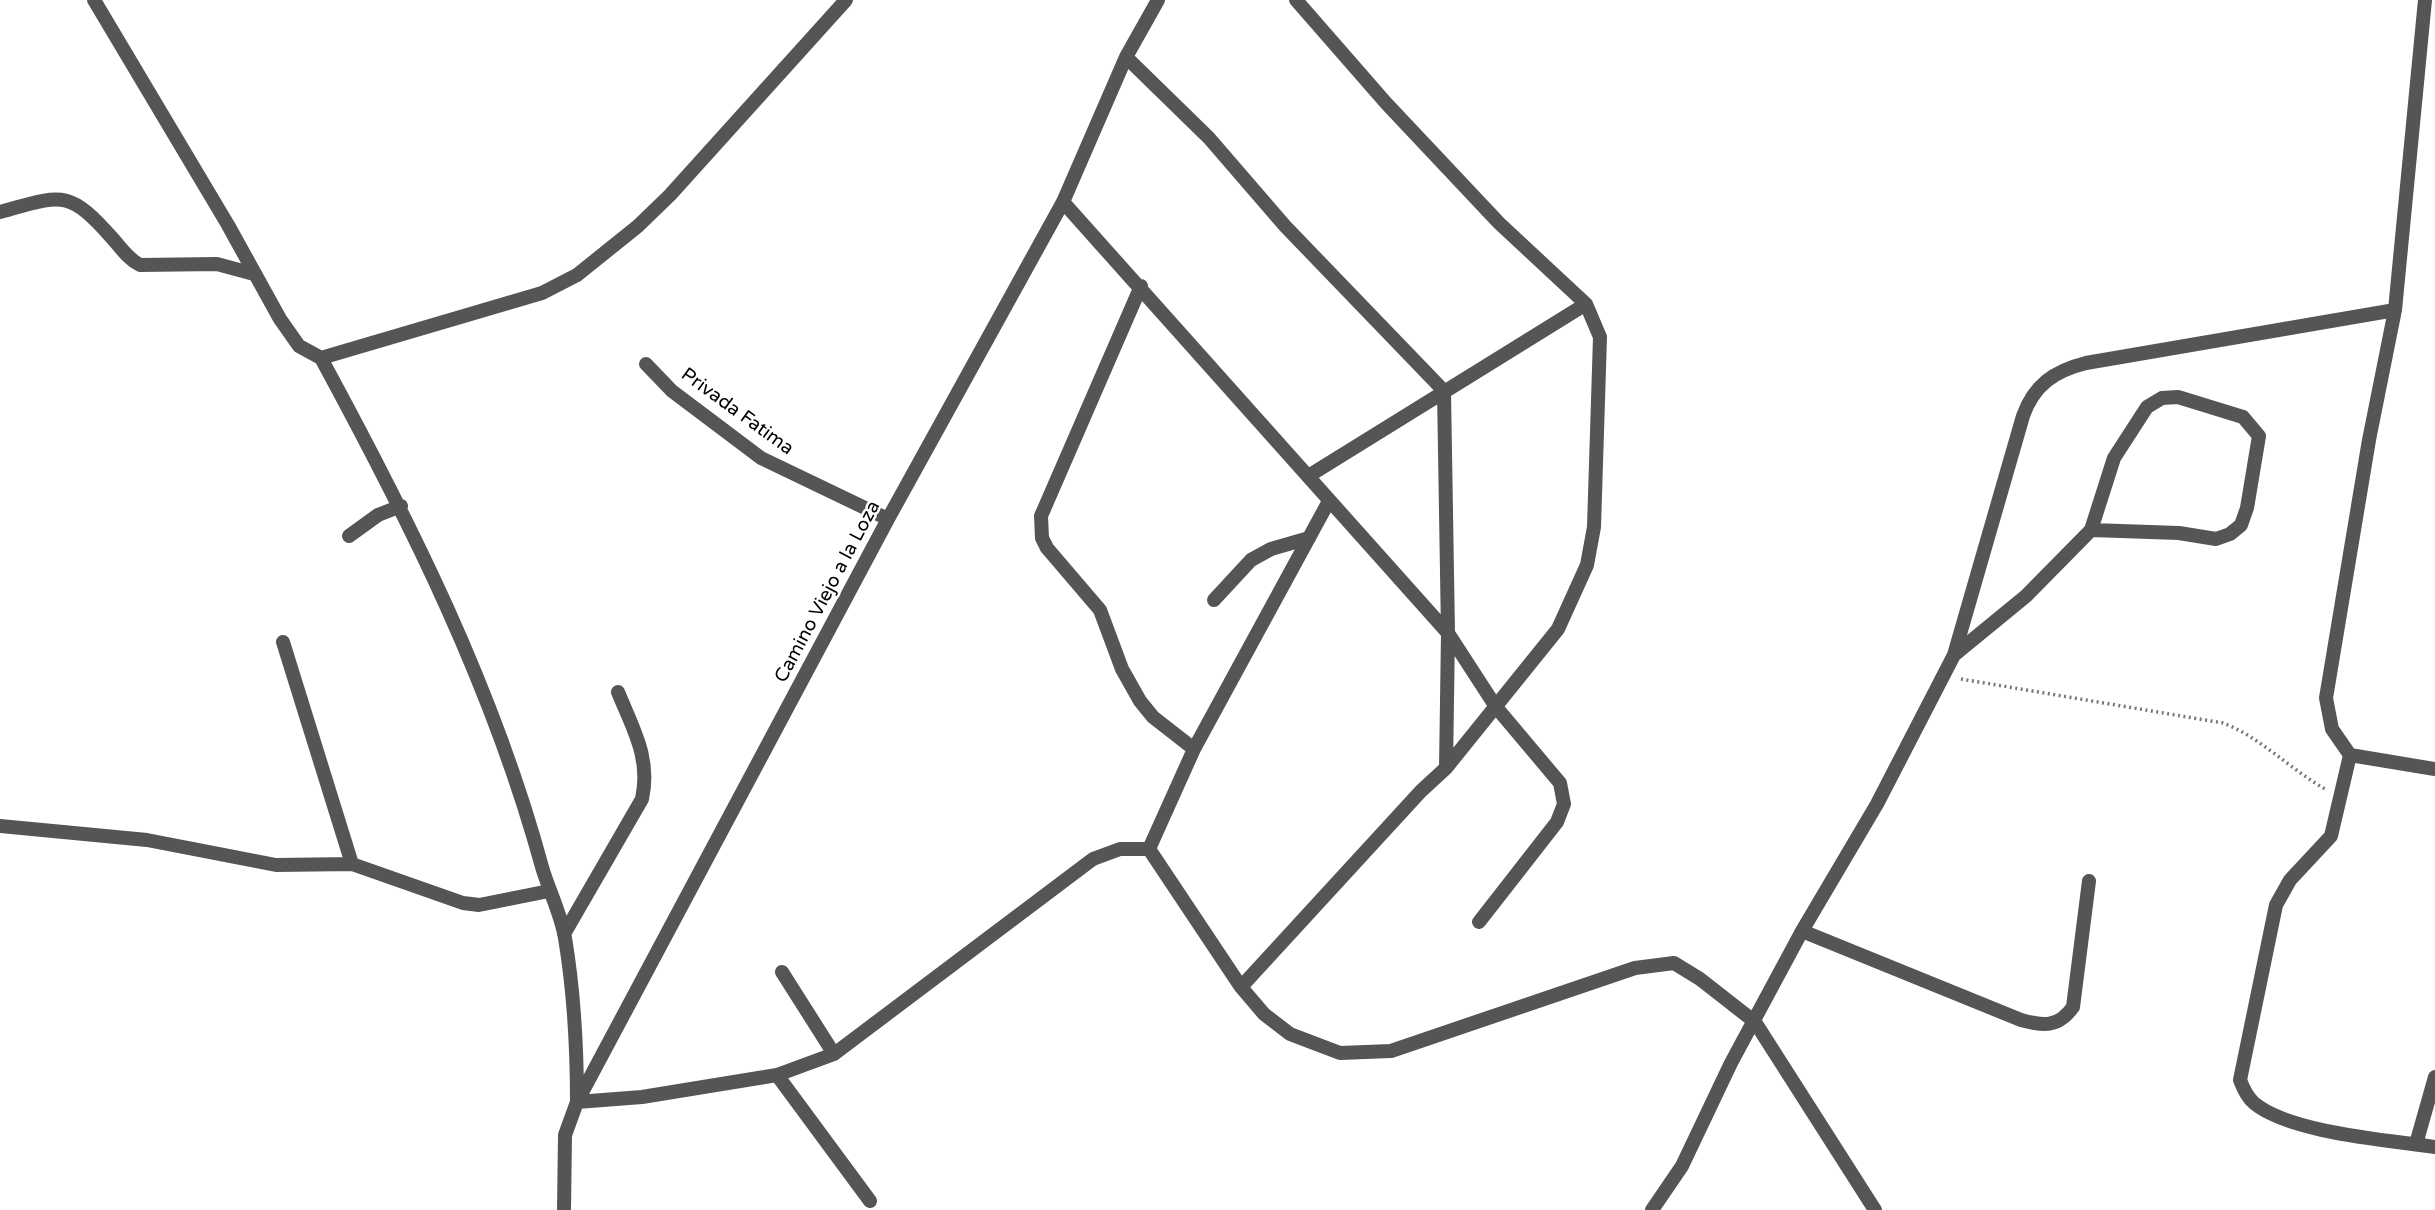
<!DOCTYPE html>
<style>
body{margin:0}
canvas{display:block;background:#fff}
</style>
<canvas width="2435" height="1210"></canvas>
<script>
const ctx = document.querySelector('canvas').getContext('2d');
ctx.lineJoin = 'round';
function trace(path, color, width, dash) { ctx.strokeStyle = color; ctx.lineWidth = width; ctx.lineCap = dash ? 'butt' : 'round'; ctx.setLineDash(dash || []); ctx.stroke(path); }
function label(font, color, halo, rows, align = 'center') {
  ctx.font = font + ' "Varela Round",sans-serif'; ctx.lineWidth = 5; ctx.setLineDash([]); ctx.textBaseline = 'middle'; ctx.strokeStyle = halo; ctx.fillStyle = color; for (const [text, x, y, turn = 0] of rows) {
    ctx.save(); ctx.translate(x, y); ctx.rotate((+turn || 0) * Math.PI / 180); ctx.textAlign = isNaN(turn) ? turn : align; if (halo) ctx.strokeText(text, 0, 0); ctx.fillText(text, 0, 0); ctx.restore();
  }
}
trace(new Path2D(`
 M1961,679L2223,723C2260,737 2290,769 2325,789`), '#777', 3.5, [2, 3.5]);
trace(new Path2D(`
 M94,0L228,225L280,319L299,346L321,358C410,522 493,687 542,867C549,891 561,914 565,938C574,992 577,1047 577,1102L642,1097L777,1075L834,1054L1093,859L1120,849H1149L1194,749L1329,501
 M2425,0L2395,310L2369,440L2326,698L2332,729L2350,755L2435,769
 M1126,57L1209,138L1285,226L1444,391L1448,633L1446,768
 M1063,202L1448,633L1496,707L1560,783L1564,804L1557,822L1479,922
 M0,212C62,195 68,188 113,239C121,248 129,260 140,265L217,264L254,274
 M1141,286L1041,516L1042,538L1047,548L1100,610L1122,669L1140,701L1153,717L1194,749
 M321,358L542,293L577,275L638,226L670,195L846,0
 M646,364L672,391L761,458L888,519
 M1310,475L1586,304
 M349,536L378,515L401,506
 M1214,600L1251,560L1271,549L1309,538
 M283,642L352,864
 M1954,655L2026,596L2091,530L2114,458L2147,407L2162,398L2178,397L2243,417L2259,436L2247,508L2241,525L2230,534L2216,539L2179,533L2091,530
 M2350,755L2331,836L2290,880L2276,905L2240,1080C2243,1088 2247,1097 2254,1103C2290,1133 2388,1140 2435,1147
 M0,826L147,840L276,865L352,864L463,903L479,905L549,891
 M1149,849L1241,987L1264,1014L1290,1034L1340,1053L1391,1051L1635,968L1674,963L1700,979L1755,1022L1875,1210
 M1802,931L2021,1020C2043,1026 2058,1028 2073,1007L2089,881
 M564,934L642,799C651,758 633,729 618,692
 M782,972L834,1054
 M1241,987L1421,791L1446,768L1558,629L1587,565L1594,527L1600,337L1586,304L1499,223L1386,103L1296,0
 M777,1075L870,1201
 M2416,1144L2435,1077
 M564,1210L565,1135L577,1102L888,519L1063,202L1126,57L1158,0
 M1652,1210L1682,1166L1731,1063L1802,931L1877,804L1954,655L2023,416C2034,385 2054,371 2086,363L2395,310`), '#555', 14);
label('19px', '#000', '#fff', [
 ["Privada Fatima",737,412,36],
 ["Camino Viejo a la Loza",828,592,-62]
]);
</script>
